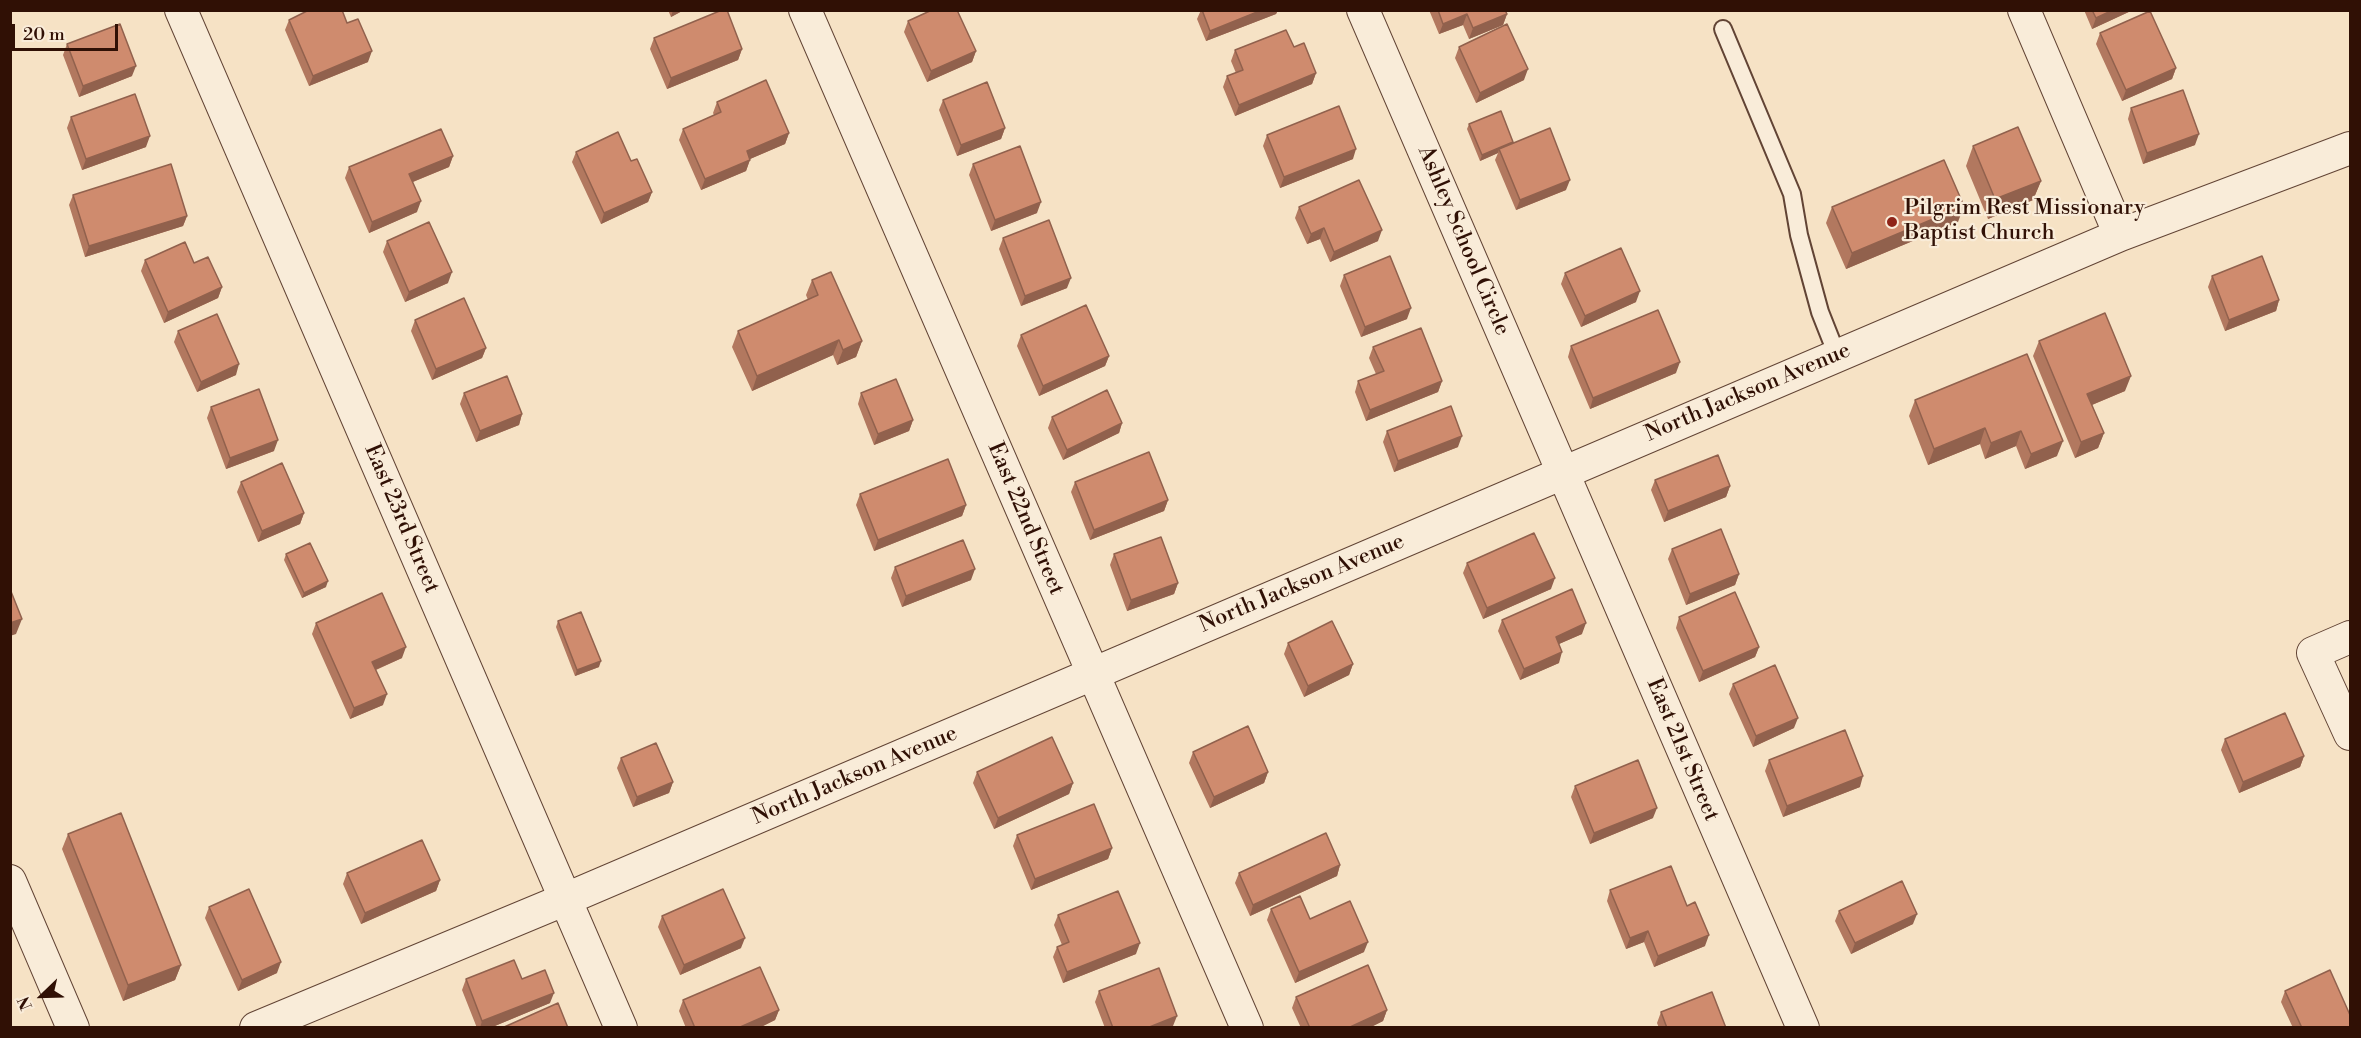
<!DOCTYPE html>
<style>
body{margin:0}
#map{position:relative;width:2361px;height:1038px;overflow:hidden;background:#f6e2c5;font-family:"Libre Bodoni",serif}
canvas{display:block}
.frame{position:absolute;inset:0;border:12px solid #301005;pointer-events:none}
.north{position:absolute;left:12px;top:966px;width:60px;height:60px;-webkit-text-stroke:4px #f9ecd9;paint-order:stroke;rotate:247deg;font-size:16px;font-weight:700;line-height:24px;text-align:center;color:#301005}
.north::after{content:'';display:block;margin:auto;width:21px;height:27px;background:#301005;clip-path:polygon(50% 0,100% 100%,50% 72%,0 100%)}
.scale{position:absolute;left:12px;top:24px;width:106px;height:27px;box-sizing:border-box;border:3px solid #301005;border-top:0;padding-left:8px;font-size:18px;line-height:21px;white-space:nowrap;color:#301005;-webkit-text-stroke:4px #f9ecd9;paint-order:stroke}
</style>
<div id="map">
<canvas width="2361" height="1038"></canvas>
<div class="frame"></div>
<div class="north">N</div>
<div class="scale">20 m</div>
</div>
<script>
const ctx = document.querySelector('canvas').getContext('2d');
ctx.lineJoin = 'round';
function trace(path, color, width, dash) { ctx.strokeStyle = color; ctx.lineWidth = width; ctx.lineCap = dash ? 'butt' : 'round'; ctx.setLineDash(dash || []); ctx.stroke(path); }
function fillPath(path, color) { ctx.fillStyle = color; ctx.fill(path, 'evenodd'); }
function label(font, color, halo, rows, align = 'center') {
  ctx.font = font + ' "Libre Bodoni",serif'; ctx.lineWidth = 4.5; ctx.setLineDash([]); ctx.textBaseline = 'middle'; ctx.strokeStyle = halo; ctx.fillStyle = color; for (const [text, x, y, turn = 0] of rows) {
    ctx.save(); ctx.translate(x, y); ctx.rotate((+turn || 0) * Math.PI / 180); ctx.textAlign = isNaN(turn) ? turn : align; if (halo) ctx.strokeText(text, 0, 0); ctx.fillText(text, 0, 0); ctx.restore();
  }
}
const lane = new Path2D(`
 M1723,29L1792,194L1799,235L1820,312L1837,355`);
const street = new Path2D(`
 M181,10L621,1028
 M805,10L1247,1028
 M1363,10L1803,1028
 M2024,10L2120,235
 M2350,637L2313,653L2350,734
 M10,881L73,1028
 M256,1028L566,899L2120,235L2350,148`);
trace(lane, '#624435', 20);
trace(street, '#624435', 34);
trace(lane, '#f9ecd9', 16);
trace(street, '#f9ecd9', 32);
fillPath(new Path2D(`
 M668,10H684L671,17Z
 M1201,10H1278L1276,14L1206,41L1197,19Z
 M1429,10H1505L1507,14L1503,25L1469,39L1463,25L1439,34Z
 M2084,10H2133L2092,29Z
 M289,20L347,23L368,62L309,86L285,30Z
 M908,21L976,51L972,62L927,82L904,32Z
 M2100,33L2176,68L2172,79L2122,101L2096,44Z
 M654,38L742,49L738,60L667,89L650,49Z
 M67,44L132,76L79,97L63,55Z
 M1294,47L1316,73L1312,84L1235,116L1223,87L1227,76L1236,73L1231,61L1235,50Z
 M1459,47L1524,80L1476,103L1455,58Z
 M943,100L1005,128L1001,139L957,156L939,110Z
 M717,102L789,133L785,144L750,159L746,171L701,190L679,140L683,129L714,115L713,113Z
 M2131,108L2195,145L2143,164L2128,119Z
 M71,117L146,147L82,170L67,128Z
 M1469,124L1513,143L1566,190L1516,210L1495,160L1498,153L1480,161L1467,129Z
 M1267,135L1353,159L1280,188L1263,146Z
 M1973,146L2041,181L2033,200L1988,219L1966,166Z
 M576,152L652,192L648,202L601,224L572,162Z
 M453,156L449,167L413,182L417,212L369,233L345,178L349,167Z
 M973,164L1037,213L991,231L969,175Z
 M73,195L187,216L183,226L85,257L69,205Z
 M1299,207L1378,241L1330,262L1320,239L1307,244L1295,218Z
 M1832,207L1958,222L1846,269L1826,223Z
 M1003,238L1067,288L1021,306L999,249Z
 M387,241L448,283L405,302L383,252Z
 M145,260L222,287L218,298L164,323L141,271Z
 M1565,273L1636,302L1581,327L1561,284Z
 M1344,275L1407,319L1361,337L1340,286Z
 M2212,276L2279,300L2276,311L2225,331L2208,287Z
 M812,280L862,341L856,357L837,365L833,355L752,391L732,347L738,331L808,300L806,295Z
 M415,320L486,348L482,358L432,380L411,331Z
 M178,331L236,375L197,392L174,342Z
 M1021,335L1109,356L1105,366L1039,396L1017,346Z
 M2039,341L2125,391L2092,405L2104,433L2098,448L2075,458L2033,356Z
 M1571,346L1676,373L1590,409L1568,357Z
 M1373,347L1442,381L1438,392L1366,421L1355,392L1358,381L1376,374L1369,358Z
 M2027,354L2057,456L2025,469L2016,446L1985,459L1980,444L1928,465L1909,416L1915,400Z
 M464,393L522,414L519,425L476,442L460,404Z
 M861,393L913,420L909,431L874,445L858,404Z
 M211,407L274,451L226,469L207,418Z
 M1052,417L1122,423L1119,433L1063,460L1048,428Z
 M1387,431L1458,447L1394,472L1383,442Z
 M1655,480L1730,486L1726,497L1664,522L1651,490Z
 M241,482L304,513L300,524L258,542L237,492Z
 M1075,482L1168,500L1164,511L1090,540L1071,492Z
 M860,494L966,505L962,516L874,551L856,505Z
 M1672,549L1739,574L1735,585L1686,605L1668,559Z
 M286,554L326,587L302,598L284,560Z
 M1114,554L1178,583L1174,594L1127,611L1110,565Z
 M1467,563L1551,589L1483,619L1463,573Z
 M895,567L971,580L902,607L891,578Z
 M1679,617L1759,647L1755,657L1699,682L1676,628Z
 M1502,620L1582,634L1559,644V663L1520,680L1498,631Z
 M558,621L599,667L575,676L556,627Z
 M316,623L402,658L376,670L383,705L350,719L312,634Z
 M1288,643L1353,664L1349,675L1304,697L1284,654Z
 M1733,684L1794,728L1753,747L1729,694Z
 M2225,739L2304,756L2300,767L2239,793L2221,750Z
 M1193,752L1268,772L1264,783L1210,808L1189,763Z
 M621,758L673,782L669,793L633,807L617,768Z
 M1769,760L1860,787L1783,817L1765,771Z
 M977,772L1073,783L1069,794L994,829L973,783Z
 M1575,786L1653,818L1590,844L1571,797Z
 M68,834L181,965L175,980L123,1001L62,849Z
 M1017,835L1112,848L1108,859L1031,890L1013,846Z
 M1340,865L1337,876L1250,916L1235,883L1239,873Z
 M347,873L440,880L436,891L361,924L343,884Z
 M1610,890L1687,906L1705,946L1654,967L1644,942L1626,949L1607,901Z
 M209,907L277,973L238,991L205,918Z
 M1271,909L1310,919L1364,952L1295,983L1267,920Z
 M1839,911L1913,924L1851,954L1835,921Z
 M1058,915L1136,954L1063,983L1053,957L1057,947L1062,945L1054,925Z
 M662,916L741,948L680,975L658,927Z
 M466,979H522L550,1003L490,1028H477L462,990Z
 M1099,991L1173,1026L1170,1028H1105L1095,1002Z
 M2285,991L2350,1028H2293L2281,1002Z
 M1296,997L1387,1010L1383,1021L1369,1028H1301L1292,1008Z
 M683,1000L779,1010L775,1020L759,1028H686L679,1011Z
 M1661,1012L1726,1028H1659L1657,1023Z`), '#b2785f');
fillPath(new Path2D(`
 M673,10H684L671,17Z
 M1262,10H1278L1276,14L1206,41L1210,31Z
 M2113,10H2133L2092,29L2096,18Z
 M1467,14L1463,25L1439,34L1443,24Z
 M1507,14L1503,25L1469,39L1473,28Z
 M742,49L738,60L667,89L671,78Z
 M372,51L368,62L309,86L313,76Z
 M976,51L972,62L927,82L931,71Z
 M136,66L132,76L79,97L83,86Z
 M2176,68L2172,79L2122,101L2126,90Z
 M1528,69L1524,80L1476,103L1480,93Z
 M1316,73L1312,84L1235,116L1239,105Z
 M1005,128L1001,139L957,156L961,145Z
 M789,133L785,144L743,162L747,151Z
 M2199,134L2195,145L2143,164L2147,153Z
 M150,136L146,147L82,170L86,159Z
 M1513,142L1511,148L1499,149L1498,153L1480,161L1482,155Z
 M1356,149L1353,159L1280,188L1284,177Z
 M453,156L449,167L405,185L409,174Z
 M750,160L746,171L701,190L705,179Z
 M1570,180L1566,190L1516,210L1520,200Z
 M2041,181L2033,200L1988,219L1995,199Z
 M652,192L648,202L601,224L604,213Z
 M421,201L417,212L369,233L372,222Z
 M1041,202L1037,213L991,231L995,220Z
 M1964,206L1958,222L1846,269L1852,253Z
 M187,216L183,226L85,257L89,246Z
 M1324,228L1320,239L1307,244L1311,234Z
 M1382,230L1378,241L1330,262L1334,252Z
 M452,272L448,283L405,302L409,292Z
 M1071,278L1067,288L1021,306L1025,296Z
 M222,287L218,298L164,323L168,312Z
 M1640,291L1636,302L1581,327L1585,316Z
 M2279,300L2276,311L2225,331L2229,320Z
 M1411,308L1407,319L1361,337L1365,327Z
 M839,340L833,355L752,391L757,376Z
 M862,341L856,357L837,365L843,350Z
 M486,348L482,358L432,380L436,369Z
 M1109,356L1105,366L1039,396L1043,386Z
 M1680,362L1676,373L1590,409L1593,398Z
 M239,364L236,375L197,392L201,382Z
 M2131,376L2125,391L2082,409L2087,394Z
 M1442,381L1438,392L1366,421L1370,410Z
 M522,414L519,425L476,442L480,431Z
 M913,420L909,431L874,445L878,434Z
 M1122,423L1119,433L1063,460L1067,450Z
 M1985,428L1980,444L1928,465L1934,449Z
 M2021,431L2016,446L1985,459L1991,443Z
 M2104,433L2098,448L2075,458L2081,442Z
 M1462,436L1458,447L1394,472L1398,461Z
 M278,440L274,451L226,469L230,458Z
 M2063,441L2057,456L2025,469L2031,454Z
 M1730,486L1726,497L1664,522L1668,511Z
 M1168,500L1164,511L1090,540L1094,530Z
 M966,505L962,516L874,551L878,540Z
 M304,513L300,524L258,542L262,531Z
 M975,569L971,580L902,607L906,596Z
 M1739,574L1735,585L1686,605L1690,594Z
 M1555,578L1551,589L1483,619L1487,608Z
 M328,581L326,587L302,598L304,593Z
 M1178,583L1174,594L1127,611L1131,600Z
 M22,619L16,634L10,636V623Z
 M1586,623L1582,634L1552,647L1556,637Z
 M406,647L402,658L368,673L372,662Z
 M1759,647L1755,657L1699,682L1703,671Z
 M1562,652L1559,663L1520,680L1524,669Z
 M601,661L599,667L575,676L577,670Z
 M1353,664L1349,675L1304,697L1308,686Z
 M387,694L383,705L350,719L354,708Z
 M1798,718L1794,728L1753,747L1756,736Z
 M2304,756L2300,767L2239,793L2243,782Z
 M1268,772L1264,783L1210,808L1214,797Z
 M1863,776L1860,787L1783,817L1787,806Z
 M673,782L669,793L633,807L637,797Z
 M1073,783L1069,794L994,829L998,818Z
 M1657,808L1653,818L1590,844L1594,833Z
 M1112,848L1108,859L1031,890L1035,879Z
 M1340,865L1337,876L1250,916L1253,905Z
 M440,880L436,891L361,924L365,913Z
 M1917,914L1913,924L1851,954L1855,943Z
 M1648,931L1644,942L1626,949L1630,938Z
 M1709,935L1705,946L1654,967L1658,956Z
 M745,938L741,948L680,975L684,965Z
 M1368,942L1364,952L1295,983L1299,972Z
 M1140,943L1136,954L1063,983L1067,972Z
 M281,962L277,973L238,991L242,980Z
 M181,965L175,980L123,1001L128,985Z
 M554,993L550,1003L490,1028H480L482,1021Z
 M779,1010L775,1020L759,1028H738Z
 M1387,1010L1383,1021L1369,1028H1348Z
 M1177,1016L1173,1026L1170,1028H1147Z`), '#91614d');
const building = new Path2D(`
 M309,10H342L347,23L358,19L372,51L313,76L289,20Z
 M722,10H727L742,49L671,78L654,38Z
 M932,10H957L976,51L931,71L908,21Z
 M1202,10H1262L1210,31Z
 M1438,10H1505L1507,14L1473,28L1467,14L1443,24Z
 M2092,10H2113L2096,18Z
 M2150,11L2176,68L2126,90L2100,33Z
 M120,24L136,66L83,86L67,44Z
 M1507,24L1528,69L1480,93L1459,47Z
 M1286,30L1294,47L1304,43L1316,73L1239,105L1227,76L1243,70L1235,50Z
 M766,80L789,133L747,151L750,160L705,179L683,129L721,112L717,102Z
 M987,82L1005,128L961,145L943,100Z
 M2183,90L2199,134L2147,153L2131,108Z
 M135,94L150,136L86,159L71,117Z
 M1339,106L1356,149L1284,177L1267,135Z
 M1501,111L1513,142L1482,155L1469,124Z
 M2018,127L2041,181L1995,199L1973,146Z
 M1550,128L1570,180L1520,200L1499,149Z
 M441,129L453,156L409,174L421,201L372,222L349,167Z
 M618,132L631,161L637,159L652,192L604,213L576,152Z
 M1020,146L1041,202L995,220L973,164Z
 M1944,160L1964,206L1852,253L1832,207Z
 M171,164L187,216L89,246L73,195Z
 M1359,180L1382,230L1334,252L1324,228L1311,234L1299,207Z
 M1049,220L1071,278L1025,296L1003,238Z
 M429,222L452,272L409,292L387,241Z
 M185,242L194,263L208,257L222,287L168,312L145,260Z
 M1621,248L1640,291L1585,316L1565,273Z
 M1390,256L1411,308L1365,327L1344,275Z
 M2262,256L2279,300L2229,320L2212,276Z
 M831,272L862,341L843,350L839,340L757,376L738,331L818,295L812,280Z
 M464,298L486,348L436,369L415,320Z
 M1086,305L1109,356L1043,386L1021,335Z
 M1658,310L1680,362L1593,398L1571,346Z
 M2105,313L2131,376L2087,394L2104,433L2081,442L2039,341Z
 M217,314L239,364L201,382L178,331Z
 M1421,328L1442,381L1370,410L1358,381L1384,371L1373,347Z
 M2027,354L2063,441L2031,454L2021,431L1991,443L1985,428L1934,449L1915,400Z
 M507,376L522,414L480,431L464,393Z
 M896,379L913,420L878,434L861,393Z
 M259,389L278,440L230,458L211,407Z
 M1107,390L1122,423L1067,450L1052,417Z
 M1451,406L1462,436L1398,461L1387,431Z
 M1149,452L1168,500L1094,530L1075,482Z
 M1718,455L1730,486L1668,511L1655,480Z
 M948,459L966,505L878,540L860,494Z
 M282,463L304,513L262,531L241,482Z
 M1721,529L1739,574L1690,594L1672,549Z
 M1534,533L1555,578L1487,608L1467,563Z
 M1161,537L1178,583L1131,600L1114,554Z
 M963,540L975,569L906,596L895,567Z
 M310,543L328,581L304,593L286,554Z
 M10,589L22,619L10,623Z
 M1572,589L1586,623L1556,637L1562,652L1524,669L1502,620Z
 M1735,592L1759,647L1703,671L1679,617Z
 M382,593L406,647L372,662L387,694L354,708L316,623Z
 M581,612L601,661L577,670L558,621Z
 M1332,621L1353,664L1308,686L1288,643Z
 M1775,665L1798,718L1756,736L1733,684Z
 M2285,713L2304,756L2243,782L2225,739Z
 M1248,726L1268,772L1214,797L1193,752Z
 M1845,730L1863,776L1787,806L1769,760Z
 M1052,737L1073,783L998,818L977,772Z
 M656,743L673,782L637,797L621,758Z
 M1638,760L1657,808L1594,833L1575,786Z
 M1094,804L1112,848L1035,879L1017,835Z
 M121,813L181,965L128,985L68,834Z
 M1326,833L1340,865L1253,905L1239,873Z
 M422,840L440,880L365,913L347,873Z
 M1671,866L1687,906L1695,902L1709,935L1658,956L1648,931L1630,938L1610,890Z
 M1902,881L1917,914L1855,943L1839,911Z
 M249,889L281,962L242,980L209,907Z
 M723,889L745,938L684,965L662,916Z
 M1118,891L1140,943L1067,972L1057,947L1069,942L1058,915Z
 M1300,896L1310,919L1350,901L1368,942L1299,972L1271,909Z
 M514,960L522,979L545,970L554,993L482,1021L466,979Z
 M1368,965L1387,1010L1348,1028H1310L1296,997Z
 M760,967L779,1010L738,1028H695L683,1000Z
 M1159,968L1177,1016L1147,1028H1113L1099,991Z
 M2330,970L2350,1015V1028H2302L2285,991Z
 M1712,992L1726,1028H1667L1661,1012Z
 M558,1003L568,1028H502Z`);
fillPath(building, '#cf8b6e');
trace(building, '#91614d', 1.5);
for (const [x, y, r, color] of [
 [1892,222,6,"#8f2418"]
]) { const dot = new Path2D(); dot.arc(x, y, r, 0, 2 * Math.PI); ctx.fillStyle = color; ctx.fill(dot); trace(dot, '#f9ecd9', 2); }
label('22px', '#301005', '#f9ecd9', [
 ["Pilgrim Rest Missionary",1904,209],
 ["Baptist Church",1904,234]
], 'left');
label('22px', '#301005', '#f9ecd9', [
 ["Ashley School Circle",1463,241,67],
 ["North Jackson Avenue",1748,393,-23],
 ["East 23rd Street",401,519,67],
 ["East 22nd Street",1025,519,67],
 ["North Jackson Avenue",1302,584,-23],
 ["East 21st Street",1682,750,67],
 ["North Jackson Avenue",855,776,-23]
]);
</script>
